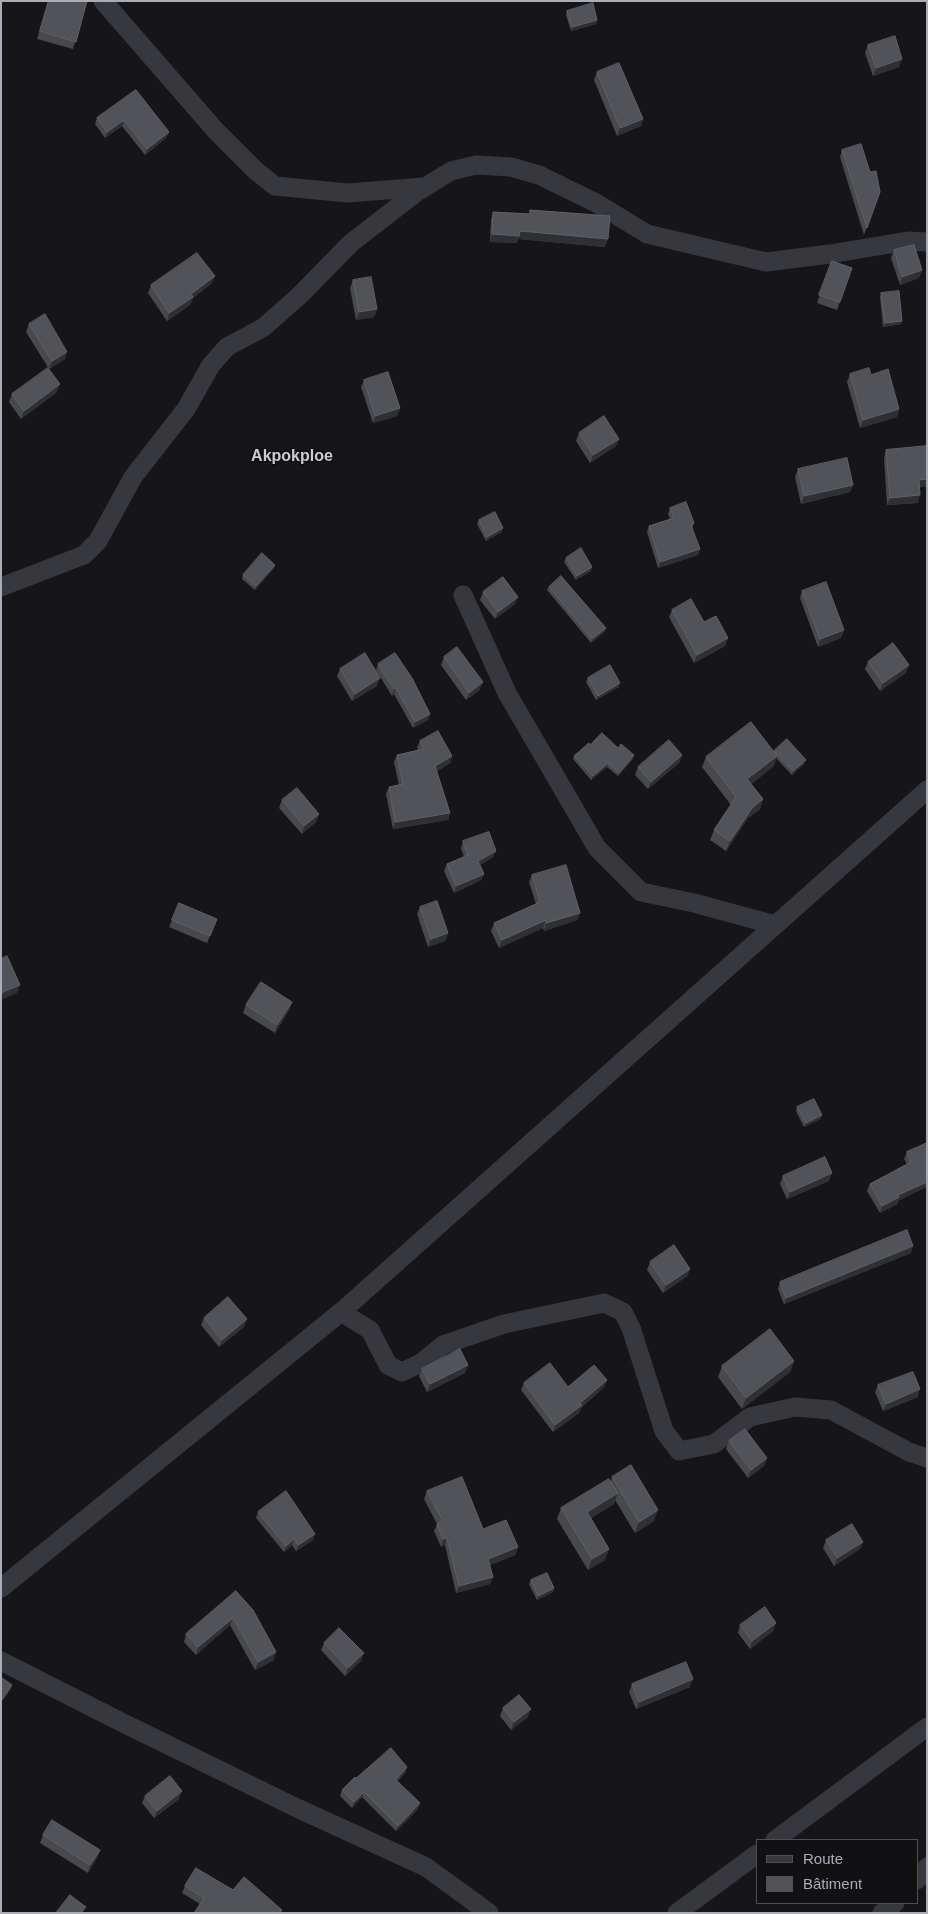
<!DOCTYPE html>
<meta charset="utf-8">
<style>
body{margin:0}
#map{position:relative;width:928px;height:1914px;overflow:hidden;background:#161618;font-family:Helvetica,sans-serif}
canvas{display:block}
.frame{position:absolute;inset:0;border:2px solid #a8adb8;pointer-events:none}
.legend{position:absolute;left:756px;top:1839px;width:162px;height:65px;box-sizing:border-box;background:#111113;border:1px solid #4d4f55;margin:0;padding:6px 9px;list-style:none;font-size:15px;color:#a8adb8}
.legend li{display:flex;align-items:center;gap:10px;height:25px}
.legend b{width:25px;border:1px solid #4d4f55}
</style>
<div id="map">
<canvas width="928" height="1914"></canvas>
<div class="frame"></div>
<ul class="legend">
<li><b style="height:6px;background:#37383d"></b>Route</li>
<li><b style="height:14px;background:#525359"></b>Bâtiment</li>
</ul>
</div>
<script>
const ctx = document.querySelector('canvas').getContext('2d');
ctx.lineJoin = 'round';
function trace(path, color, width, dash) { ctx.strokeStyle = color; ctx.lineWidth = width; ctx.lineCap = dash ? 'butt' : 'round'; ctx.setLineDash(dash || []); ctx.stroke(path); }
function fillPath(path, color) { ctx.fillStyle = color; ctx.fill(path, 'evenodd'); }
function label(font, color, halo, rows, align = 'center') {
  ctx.font = font + ' Helvetica,sans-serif'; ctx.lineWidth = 4; ctx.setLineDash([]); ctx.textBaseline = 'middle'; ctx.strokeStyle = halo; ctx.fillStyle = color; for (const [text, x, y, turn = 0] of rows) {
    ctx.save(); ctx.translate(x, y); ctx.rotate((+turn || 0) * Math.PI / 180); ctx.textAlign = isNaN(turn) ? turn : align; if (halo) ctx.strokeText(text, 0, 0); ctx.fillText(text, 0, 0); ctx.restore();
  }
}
trace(new Path2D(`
 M103,1L216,131L255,170L275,186L348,193L424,187
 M1,587L84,555L98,541L133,477L186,409L211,365L227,347L264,327L299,296L351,243L417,192L451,171L476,165L511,167L539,175L598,204L647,234L766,262L830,254L908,241L927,242
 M463,595L507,693L597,848L641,892L694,903L775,925
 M341,1312L370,1330L388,1365L402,1372L421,1363L443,1345L504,1324L604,1303L623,1312L631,1328L664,1431L679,1451L714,1444L750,1417L795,1407L831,1410L909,1452L927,1458
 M1,1588L341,1312L927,790
 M1,1661L121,1722L299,1809L426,1867L489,1913
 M775,1840L927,1727
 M917,1880L927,1867
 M677,1913L757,1854
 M882,1913L895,1903`), '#37383d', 19);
fillPath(new Path2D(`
 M48,1H87L73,49L37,39Z
 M567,11L597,20L596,24L571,31L566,15Z
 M868,45L899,67L873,76L865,53Z
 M597,72L643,119L641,126L617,136L594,80Z
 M136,90L169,132L166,138L145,155L122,126L105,138L95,124L97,118Z
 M842,150L870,172L880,192L864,235L840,157Z
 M530,210L605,247L518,239L517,243L490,242L491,220L493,212L529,214Z
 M894,250L922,270L919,278L900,285L891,258Z
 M832,261L852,268L837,310L817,303Z
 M353,280L377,309L374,317L356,320L350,288Z
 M212,283L193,298L190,305L167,321L148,293L151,285Z
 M881,293L901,324L883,327L880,297Z
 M29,324L65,359L49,369L26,332Z
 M850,374L871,375L899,409L897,417L860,428L847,382Z
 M364,380L400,408L397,416L373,423L361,387Z
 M57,392L21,419L9,402L12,394Z
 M579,433L619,439L616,446L590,463L576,441Z
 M927,446V486L920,487L918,503L887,505L884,458L886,450Z
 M798,469L853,485L850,492L801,504L795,477Z
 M670,508L694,523L692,529L700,549L698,555L658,568L647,532L649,526L670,519L668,514Z
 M479,520L502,532L486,541L477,524Z
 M566,558L591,571L576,580L564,562Z
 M275,565L274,568L255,590L242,579L243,575Z
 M549,587L606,628L604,632L591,643L547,590Z
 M802,591L844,630L841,638L818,647L800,598Z
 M483,592L515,604L495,619L480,600Z
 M672,610L704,622L728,638L725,646L694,663L669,617Z
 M444,657L480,690L466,700L441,665Z
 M868,662L906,673L880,691L865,669Z
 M378,664L428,720L413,728L394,694L392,696L376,670Z
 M340,669L377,686L352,701L337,676Z
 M588,678L619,687L596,700L586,682Z
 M420,741L452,756L450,763L437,771L450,813L448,820L393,829L386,794L389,787L399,785L394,762L397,755L418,750L417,748Z
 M590,745L618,748L634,755L633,759L618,776L607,767L591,780L573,759L574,756Z
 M774,751L804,764L792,775L776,758L774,766L751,784L763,799L760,809L748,818L726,851L710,840L714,830L731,805L702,767L706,757L774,752Z
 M682,755L679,763L648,789L635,775L638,767Z
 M282,800L319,814L316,822L302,834L279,808Z
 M463,841L496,851L493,857L480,865L484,874L481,880L454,893L444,871L447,864L464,857L461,848Z
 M532,875L580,913L577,920L544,931L543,928L499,948L491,931L494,923L536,904L529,882Z
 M420,907L448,933L445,941L428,947L417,914Z
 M217,919L207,943L169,927L172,920Z
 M292,1002L289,1010L275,1033L243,1013L246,1005Z
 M797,1107L822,1115L820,1119L804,1127L796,1111Z
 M927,1143L897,1204L880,1213L867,1191L870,1184L907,1164L904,1159L907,1152Z
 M783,1176L829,1181L787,1199L780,1184Z
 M911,1253L784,1304L778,1289L780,1282Z
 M650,1262L690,1269L687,1276L663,1293L647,1270Z
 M204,1318L244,1327L219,1347L201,1325Z
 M794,1361L790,1372L742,1409L718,1377L722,1366Z
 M468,1365L465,1373L427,1392L419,1376L422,1369Z
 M607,1380L604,1387L581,1408L579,1413L553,1432L521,1390L524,1383L568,1387Z
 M878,1385L918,1397L883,1411L875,1392Z
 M729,1441L767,1458L764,1466L748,1478L726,1449Z
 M612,1477L654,1521L635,1533L615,1500L614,1504L591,1518L609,1549L605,1560L588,1570L557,1519L561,1508L611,1481Z
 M427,1491L483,1529L518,1547L515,1555L490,1565L493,1577L490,1584L456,1593L445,1545L441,1547L434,1531L437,1524L424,1499Z
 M258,1512L313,1540L296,1551L292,1545L284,1552L256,1518Z
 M826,1540L863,1542L860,1549L834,1566L823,1548Z
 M531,1580L554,1588L553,1592L537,1600L529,1584Z
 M236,1591L274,1660L255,1670L230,1625L196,1655L184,1642L186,1634Z
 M776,1623L773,1631L750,1649L738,1633L740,1625Z
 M324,1643L361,1661L345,1676L321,1650Z
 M632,1684L690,1687L636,1709L629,1692Z
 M503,1708L528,1717L511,1730L500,1716Z
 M407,1767L405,1773L398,1781L418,1809L396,1831L362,1797L352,1808L340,1796L342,1790L356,1778Z
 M145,1796L179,1799L154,1818L142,1803Z
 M43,1835L100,1850L97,1858L88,1873L40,1843Z
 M185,1886L233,1890L282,1910L281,1913H194L200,1904L182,1893Z`), '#47494d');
fillPath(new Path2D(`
 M597,20L596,24L571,31L572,27Z
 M902,59L899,67L873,76L876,68Z
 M643,119L641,126L617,136L620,128Z
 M124,120L122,126L105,138L107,132Z
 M169,132L166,138L145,155L147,149Z
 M520,231L608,239L605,247L518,239L517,243L490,242L492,234Z
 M922,270L919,278L900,285L902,277Z
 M215,276L212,283L193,298L190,305L167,321L169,313L191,294Z
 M377,309L374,317L356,320L359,312Z
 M902,321L901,324L883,327L885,323Z
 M67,352L65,359L49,369L52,361Z
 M60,384L57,392L21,419L24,411Z
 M400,408L397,416L373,423L375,416Z
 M899,409L897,417L860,428L863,420Z
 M619,439L616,446L590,463L593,455Z
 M927,479V486L917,488L919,480Z
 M853,485L850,492L801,504L804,496Z
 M920,495L918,503L887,505L890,498Z
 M503,528L502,532L486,541L487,537Z
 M700,549L698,555L658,568L660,562Z
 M275,565L274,568L255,590L256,586Z
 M592,567L591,571L576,580L577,576Z
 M518,597L515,604L495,619L498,612Z
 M606,628L604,632L591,643L592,639Z
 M844,630L841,638L818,647L820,639Z
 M728,638L725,646L694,663L697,655Z
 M909,665L906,673L880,691L883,683Z
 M380,678L377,686L352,701L355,694Z
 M483,682L480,690L466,700L469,693Z
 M620,683L619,687L596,700L598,696Z
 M396,688L394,694L392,696L394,689Z
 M430,714L428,720L413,728L415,722Z
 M634,755L633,759L618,776L619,773Z
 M682,755L679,763L648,789L651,782Z
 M452,756L450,763L432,773L435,766Z
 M777,756L774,766L744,789L747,779Z
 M806,760L804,764L792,775L793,771Z
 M608,763L607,767L591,780L593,776Z
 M763,799L760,809L748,818L726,851L730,841L752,808Z
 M450,813L448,820L393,829L395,822Z
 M319,814L316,822L302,834L304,826Z
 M496,851L493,857L476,867L478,861Z
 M484,874L481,880L454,893L456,886Z
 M580,913L577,920L544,931L546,923Z
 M546,920L543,928L499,948L502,940Z
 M448,933L445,941L428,947L431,939Z
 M20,985L17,993L1,1000V993Z
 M292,1002L289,1010L275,1033L277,1025Z
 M822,1115L820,1119L804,1127L806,1123Z
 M832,1173L829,1181L787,1199L790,1192Z
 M927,1182V1187L898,1201L897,1204L880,1213L882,1206L898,1195Z
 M913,1246L911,1253L784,1304L786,1298Z
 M690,1269L687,1276L663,1293L666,1285Z
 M247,1319L244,1327L219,1347L222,1340Z
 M794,1361L790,1372L742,1409L746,1398Z
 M468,1365L465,1373L427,1392L430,1384Z
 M607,1380L604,1387L581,1408L579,1413L553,1432L555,1425Z
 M920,1389L918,1397L883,1411L886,1404Z
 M767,1458L764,1466L748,1478L751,1470Z
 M618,1493L614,1504L583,1523L587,1512Z
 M658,1510L654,1521L635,1533L639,1522Z
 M315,1534L313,1540L296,1551L298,1545Z
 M447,1538L445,1545L441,1547L443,1539Z
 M294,1539L292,1545L284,1552L286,1546Z
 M863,1542L860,1549L834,1566L837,1558Z
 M518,1547L515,1555L485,1567L488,1559Z
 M609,1549L605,1560L588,1570L592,1559Z
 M493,1577L490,1584L456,1593L459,1586Z
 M554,1588L553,1592L537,1600L538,1596Z
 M233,1618L230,1625L196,1655L198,1647Z
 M776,1623L773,1631L750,1649L752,1641Z
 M276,1652L274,1660L255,1670L258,1662Z
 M364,1653L361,1661L345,1676L348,1668Z
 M693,1679L690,1687L636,1709L639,1702Z
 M12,1685L11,1689L1,1703V1701Z
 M531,1709L528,1717L511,1730L514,1722Z
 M407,1767L405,1773L394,1785L396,1780Z
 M182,1791L179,1799L154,1818L157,1811Z
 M364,1792L362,1797L352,1808L354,1802Z
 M420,1803L418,1809L396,1831L398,1826Z
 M100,1850L97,1858L88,1873L90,1865Z`), '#2f3033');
const building = new Path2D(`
 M49,1H87L76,42L40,31Z
 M593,3L597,20L572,27L567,11Z
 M895,36L902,59L876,68L868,45Z
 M619,63L643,119L620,128L597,72Z
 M136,90L169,132L147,149L124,120L107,132L97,118Z
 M861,144L870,172L876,171L880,192L867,228L842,150Z
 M530,210L610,216L608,239L520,231L519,236L492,234L493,212L530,214Z
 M914,245L922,270L902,277L894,250Z
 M197,253L215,276L191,294L193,297L169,313L151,285Z
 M832,261L852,268L840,302L819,295Z
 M371,277L377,309L359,312L353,280Z
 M899,291L902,321L885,323L881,293Z
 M45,314L67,352L52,361L29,324Z
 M48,368L60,384L24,411L12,394Z
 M869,368L871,375L888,369L899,409L863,420L850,374Z
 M388,372L400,408L375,416L364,380Z
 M604,416L619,439L593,455L579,433Z
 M927,446V479L919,480L920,495L890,498L886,450Z
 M847,458L853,485L804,496L798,469Z
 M686,502L694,523L691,525L700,549L660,562L649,526L674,518L670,508Z
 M495,512L503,528L487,537L479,520Z
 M581,548L592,567L577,576L566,558Z
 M262,553L275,565L256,586L243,575Z
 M561,576L606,628L592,639L549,587Z
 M503,577L518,597L498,612L483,592Z
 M826,582L844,630L820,639L802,591Z
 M691,599L704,622L716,616L728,638L697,655L672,610Z
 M893,643L909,665L883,683L868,662Z
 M457,647L483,682L469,693L444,657Z
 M365,653L380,678L355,694L340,669Z
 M395,653L412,678L430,714L415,722L396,688L394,689L378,664Z
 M610,665L620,683L598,696L588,678Z
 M751,722L777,756L747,779L763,799L752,808L730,841L714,830L736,797L706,757Z
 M438,731L452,756L435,766L450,813L395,822L389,787L403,784L397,755L424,749L420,741Z
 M602,733L618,748L621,744L634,755L619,773L608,763L593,776L574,756L589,743L590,745Z
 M787,739L806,760L793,771L774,751Z
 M669,740L682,755L651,782L638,767Z
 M297,788L319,814L304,826L282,800Z
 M489,832L496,851L478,861L484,874L456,886L447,864L468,855L463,841Z
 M566,865L580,913L546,923V920L502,940L494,923L540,902L532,875Z
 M437,901L448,933L431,939L420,907Z
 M179,903L217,919L210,936L172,920Z
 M7,956L20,985L1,993V959Z
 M261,982L292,1002L277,1025L246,1005Z
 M814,1099L822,1115L806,1123L797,1107Z
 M927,1143V1182L898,1195L899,1197L882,1206L870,1184L911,1162L907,1152Z
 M825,1157L832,1173L790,1192L783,1176Z
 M907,1230L913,1246L786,1298L780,1282Z
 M674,1245L690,1269L666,1285L650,1262Z
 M228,1297L247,1319L222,1340L204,1318Z
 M770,1329L794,1361L746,1398L722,1366Z
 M460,1349L468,1365L430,1384L422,1369Z
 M550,1363L568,1387L594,1365L607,1380L580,1403L582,1405L555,1425L524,1383Z
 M913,1372L920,1389L886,1404L878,1385Z
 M745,1429L767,1458L751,1470L729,1441Z
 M631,1465L658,1510L639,1522L612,1477Z
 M462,1477L483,1529L506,1520L518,1547L488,1559L493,1577L459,1586L447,1538L443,1539L437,1524L443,1521L427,1491Z
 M609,1479L618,1493L587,1512L609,1549L592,1559L561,1508Z
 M286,1491L315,1534L298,1545L294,1539L286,1546L258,1512Z
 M852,1524L863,1542L837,1558L826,1540Z
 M547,1573L554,1588L538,1596L531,1580Z
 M236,1591L253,1610L276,1652L258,1662L233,1618L198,1647L186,1634Z
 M765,1607L776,1623L752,1641L740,1625Z
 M339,1628L364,1653L348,1668L324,1643Z
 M686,1662L693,1679L639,1702L632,1684Z
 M1,1677L12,1685L1,1701Z
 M519,1695L531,1709L514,1722L503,1708Z
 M391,1748L407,1767L396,1780L420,1803L398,1826L364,1792L354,1802L342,1790L355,1777L356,1778Z
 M170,1776L182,1791L157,1811L145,1796Z
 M52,1820L100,1850L90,1865L43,1835Z
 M196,1868L233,1890L244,1877L282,1910L279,1913H194L204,1898L185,1886Z
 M70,1895L86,1907L81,1913H56Z`);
fillPath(building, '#525359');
trace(building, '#5f6168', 1);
label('bold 16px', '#c9ccd4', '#111113', [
 ["Akpokploe",292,457]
]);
</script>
